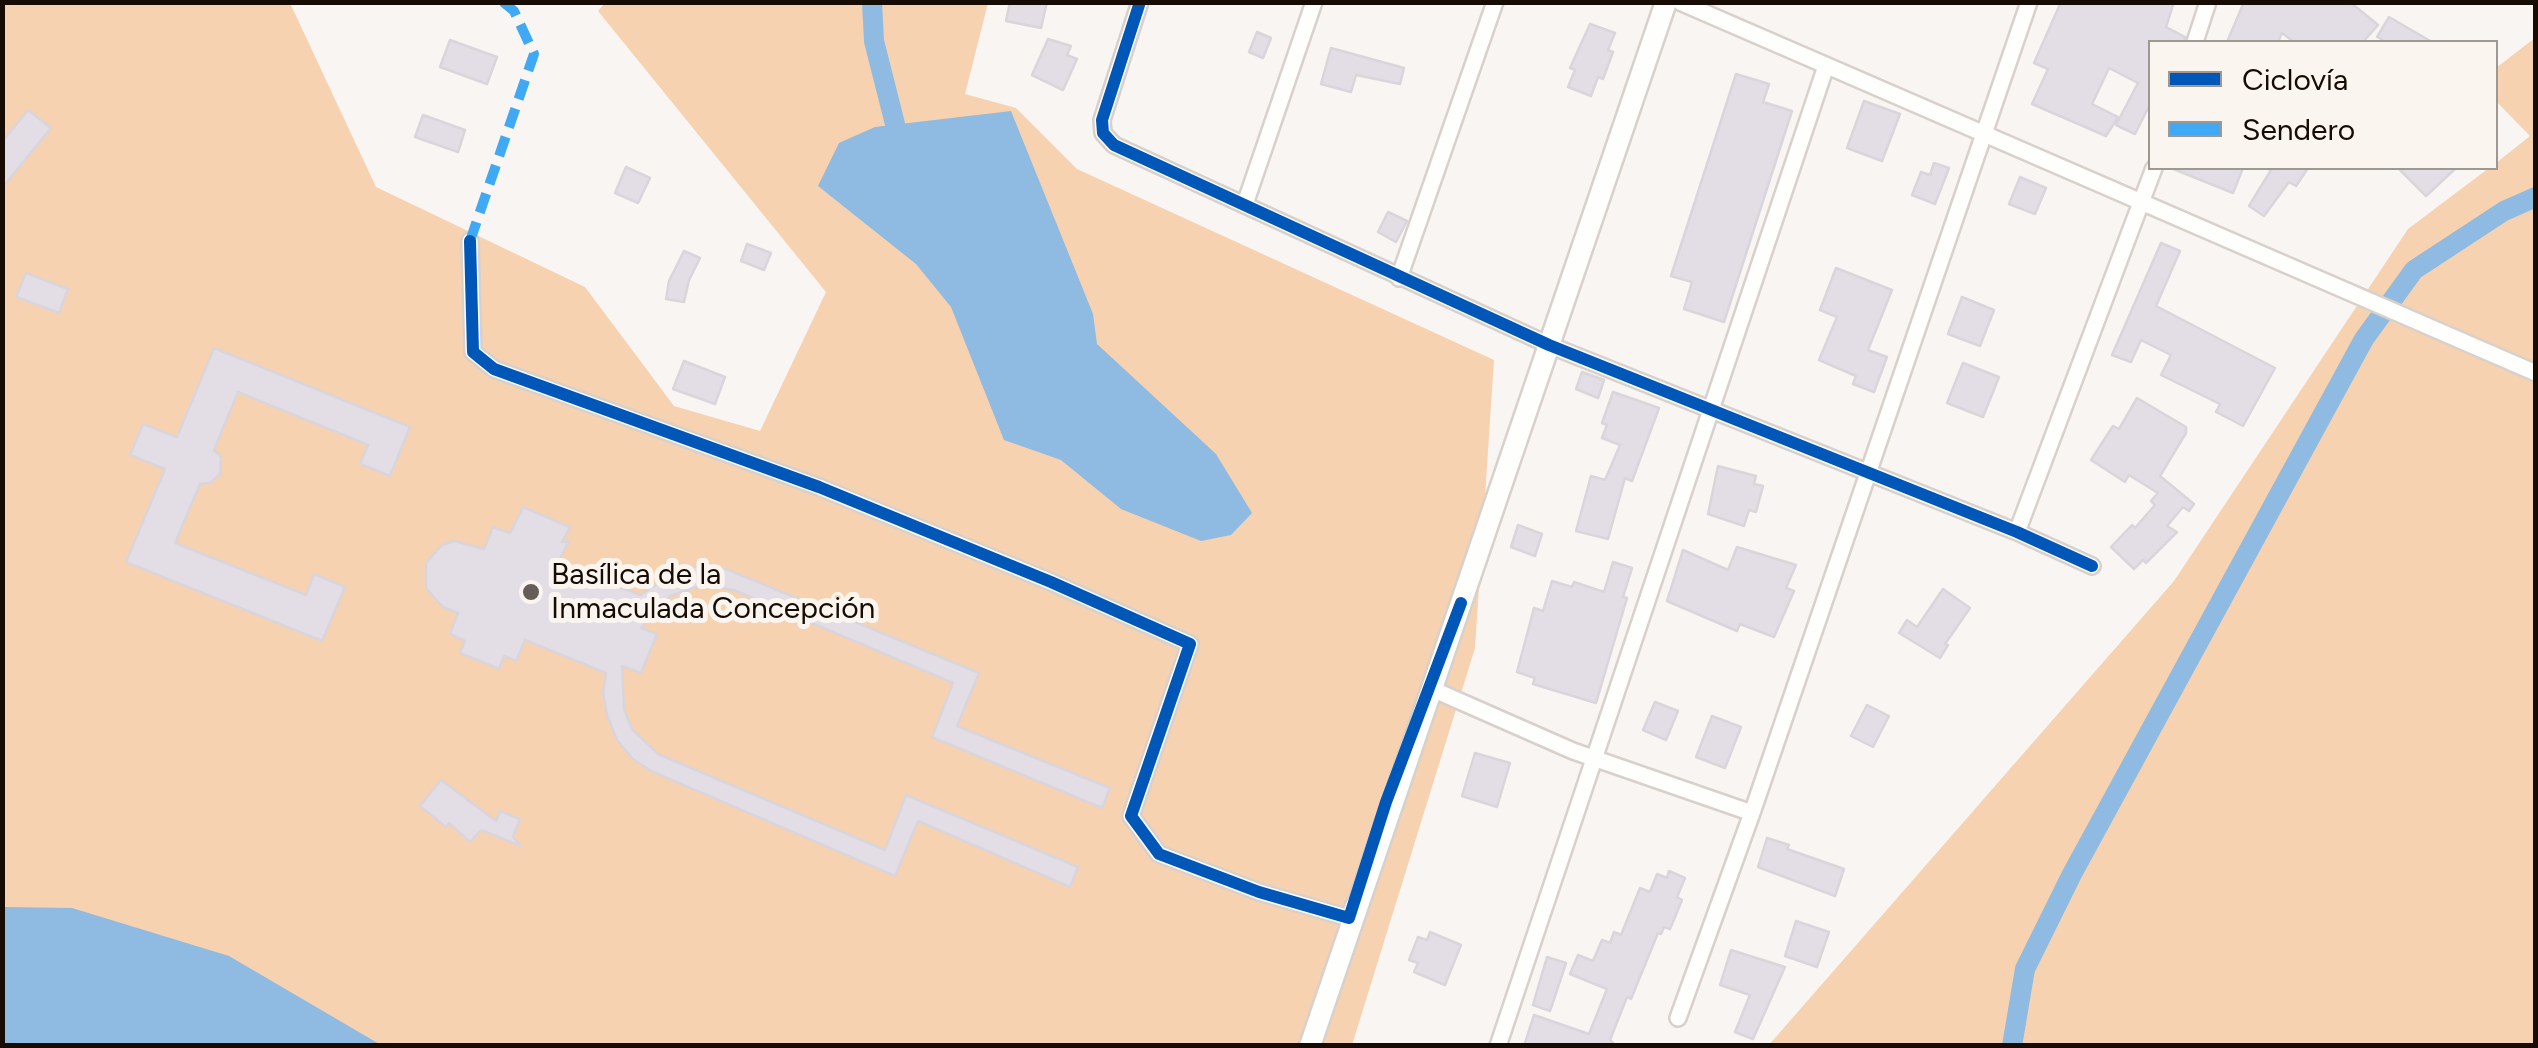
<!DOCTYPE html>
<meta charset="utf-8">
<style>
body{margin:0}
#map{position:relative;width:2538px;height:1048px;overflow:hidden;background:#f8f5f3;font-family:Figtree,sans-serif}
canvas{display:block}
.frame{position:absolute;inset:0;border:5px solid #160c04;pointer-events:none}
.legend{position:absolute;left:2148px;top:40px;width:350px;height:130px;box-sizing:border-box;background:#fbf5f0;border:2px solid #9f9892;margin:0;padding:12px 18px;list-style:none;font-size:30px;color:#160c04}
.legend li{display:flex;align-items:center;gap:20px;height:50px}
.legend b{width:50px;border:2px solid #9f9892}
</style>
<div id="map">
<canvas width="2538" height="1048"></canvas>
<div class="frame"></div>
<ul class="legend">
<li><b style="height:12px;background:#0057b8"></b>Ciclovía</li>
<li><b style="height:12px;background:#3fa9f5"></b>Sendero</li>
</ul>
</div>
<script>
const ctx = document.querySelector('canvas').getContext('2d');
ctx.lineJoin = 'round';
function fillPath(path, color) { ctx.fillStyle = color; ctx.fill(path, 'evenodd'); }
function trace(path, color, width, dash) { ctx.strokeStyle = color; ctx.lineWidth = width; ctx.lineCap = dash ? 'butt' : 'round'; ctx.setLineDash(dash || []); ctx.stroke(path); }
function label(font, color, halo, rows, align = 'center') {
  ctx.font = font + ' Figtree,sans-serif'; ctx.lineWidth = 10; ctx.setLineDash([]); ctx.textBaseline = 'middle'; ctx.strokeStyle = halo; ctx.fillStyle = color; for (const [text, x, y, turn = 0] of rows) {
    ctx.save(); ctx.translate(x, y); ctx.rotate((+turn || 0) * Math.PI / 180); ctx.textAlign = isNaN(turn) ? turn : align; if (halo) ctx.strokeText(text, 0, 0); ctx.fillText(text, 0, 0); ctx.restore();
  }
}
fillPath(new Path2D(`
 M2,3H290L376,187L585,287L674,406L760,431L826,292L598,11L605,3H988L965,94L1016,108L1077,169L1494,360L1475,648L1352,1045H3Z
 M2535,38V1045L1768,1046L2174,581L2408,229L2489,168H2496V163L2530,136L2496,101V68Z`), '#f6d2b1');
fillPath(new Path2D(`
 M1011,111L1093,314L1097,344L1216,454L1252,513L1231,535L1201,541L1121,509L1061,460L1004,440L951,307L916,264L818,186L839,143L875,127Z
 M3,907L72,908L229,956L381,1045H3Z`), '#8fbae1');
trace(new Path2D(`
 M872,2L874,41L895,124
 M2012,1046L2025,969L2072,874L2364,339L2414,270L2504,211L2536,197`), '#8fbae1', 20);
const building = new Path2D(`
 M1010,2H1047L1041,28L1006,21Z
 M2061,2H2174L2166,27L2185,37L2184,42H2150V104L2135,134L2116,125L2138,83L2109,68L2092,104L2118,117L2106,136L2032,104L2048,69L2034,63Z
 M2244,2H2350L2378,25L2363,42H2294L2282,33L2278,42H2227Z
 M2389,17L2432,42H2387L2377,37Z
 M1590,24L1615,33L1608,50L1613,52L1603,79L1598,77L1591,96L1568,87L1575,70L1570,68Z
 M1257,32L1271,38L1263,58L1249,52Z
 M1048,39L1071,46L1067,55L1077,59L1063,90L1032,75Z
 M450,40L497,57L487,84L440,67Z
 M1331,48L1404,68L1400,84L1356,75L1351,92L1321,84Z
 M1736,74L1769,84L1763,102L1792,111L1724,322L1684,309L1692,282L1671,276Z
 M1864,101L1900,114L1882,161L1847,148Z
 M28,110L51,128L2,188V142Z
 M423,115L465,130L458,152L415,137Z
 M1934,163L1949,168L1935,204L1912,195L1921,172L1930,175Z
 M626,167L650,178L638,203L615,193Z
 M2171,168H2243L2233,193Z
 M2266,168H2308L2296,186L2289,182L2264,216L2249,206L2271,170Z
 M2398,168H2456L2426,196Z
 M2020,177L2046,188L2035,214L2009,204Z
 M1388,212L1407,221L1396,242L1378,232Z
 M2161,243L2180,251L2156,306L2275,368L2243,426L2216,412L2220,404L2161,375L2171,355L2141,340L2131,362L2112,355Z
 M747,244L771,253L764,270L741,261Z
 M684,251L700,258L689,280L684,302L666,299L669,281Z
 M1836,268L1892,290L1868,350L1887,357L1874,392L1853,384L1856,376L1819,360L1837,317L1820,310Z
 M26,273L68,289L59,313L16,297Z
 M1962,297L1994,310L1980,346L1948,334Z
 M214,348L410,427L390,476L360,464L368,445L238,392L214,450L221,457L220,474L210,483L200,484L175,543L306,595L314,574L345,587L322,641L126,562L165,469L130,455L143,424L177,437Z
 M684,361L725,377L715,404L673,389Z
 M1963,363L1999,377L1983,417L1947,403Z
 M1582,372L1604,380L1598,398L1576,389Z
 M1613,392L1659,408L1632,481L1625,478L1608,539L1576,531L1591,476L1605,480L1620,445L1602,438L1607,425L1602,423Z
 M2137,398L2186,427V433L2160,476L2194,504L2189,511L2183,507L2167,526L2177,532L2146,563L2143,560L2134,569L2111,547L2132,525L2135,528L2155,505L2151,501L2158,493L2129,475L2125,482L2091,460L2113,426L2119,429Z
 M1718,466L1756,476L1754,484L1763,486L1756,512L1749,510L1744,526L1708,514Z
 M523,507L570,527L562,542L569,541L558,563L640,595L674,573L691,567L726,569L979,673L957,726L1110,788L1102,808L932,737L953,683L734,590L702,585L670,596L641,628L657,634L641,673L622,666L624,709L632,729L658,754L885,850L906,795L1078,867L1070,887L918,821L895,876L651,771L633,759L617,740L607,715L603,693L606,673L525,640L516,661L504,656L499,669L460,653L465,641L450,634L458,613L443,607L426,588V563L442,545L454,541L484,549L493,527L510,533Z
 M1518,525L1542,534L1535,556L1511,547Z
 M1737,547L1796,565L1786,588L1794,591L1774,637L1740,624L1737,631L1667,601L1683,550L1728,570Z
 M1613,562L1632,568L1623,597L1627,598L1596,703L1533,684L1535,678L1517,672L1534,608L1543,611L1552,581L1572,587L1574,582L1604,592Z
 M1943,589L1970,608L1945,644L1948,645L1940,658L1899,633L1907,620L1917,627Z
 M1655,702L1678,711L1666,740L1643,730Z
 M1867,705L1889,716L1873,747L1851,736Z
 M1712,716L1741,727L1725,768L1696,757Z
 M1475,753L1510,763L1497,807L1462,796Z
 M441,780L496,821L500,811L520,819L513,837L521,846L481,830L470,842L449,823L446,827L420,806Z
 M1767,838L1789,845L1787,849L1844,869L1835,896L1758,867Z
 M1669,871L1685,878L1677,897L1682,900L1670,929L1664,927L1661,934L1658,933L1631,999L1627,997L1610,1040L1616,1046H1524L1534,1015L1589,1034L1607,989L1570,974L1578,955L1593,961L1602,940L1610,943L1614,932L1621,935L1640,888L1650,892L1657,874L1667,878Z
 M1796,921L1829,932L1817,967L1785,956Z
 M1430,932L1461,945L1445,985L1414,972L1418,963L1409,960L1418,937L1427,940Z
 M1731,950L1785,967L1753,1039L1735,1032L1750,995L1720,985Z
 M1547,957L1566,963L1550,1011L1533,1005Z`);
fillPath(building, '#e3dee6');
trace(building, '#d9d5da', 2.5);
const minor = new Path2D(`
 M1140,2L1102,120L1103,133L1114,145L1549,345L2017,532L2092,566
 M1680,2L2536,373
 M2195,42L2208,2
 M1245,204L1314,2
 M470,241L473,352L494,369L819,487L1051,582L1190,644L1131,816L1159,854L1259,892L1349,918L1354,904
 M1399,278L1495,2
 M2017,532L2154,168
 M1432,689L1573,751L1752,813
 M1678,1018L1752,813L2029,2
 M1498,1046L1826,66`);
const tertiary = new Path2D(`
 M1310,1046L1666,2`);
trace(minor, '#d8d1cb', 20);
trace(tertiary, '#d8d1cb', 25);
trace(minor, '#fefefd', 15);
trace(tertiary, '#fefefd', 20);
trace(new Path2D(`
 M470,241L534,54L514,11L503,2`), '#3fa9f5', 10, [20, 10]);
trace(new Path2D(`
 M1140,2L1102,120L1103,133L1114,145L1549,345L2017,532L2092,566
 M470,241L473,352L494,369L819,487L1051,582L1190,644L1131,816L1159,854L1259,892L1349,918L1386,802L1461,603`), '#0057b8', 12);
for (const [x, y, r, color] of [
 [531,592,10,"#655e58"]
]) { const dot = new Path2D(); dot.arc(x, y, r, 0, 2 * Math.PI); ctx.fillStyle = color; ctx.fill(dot); trace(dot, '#fbf5f0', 4); }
label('30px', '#160c04', '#fbf5f0', [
 ["Basílica de la",551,575],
 ["Inmaculada Concepción",551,609]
], 'left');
</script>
